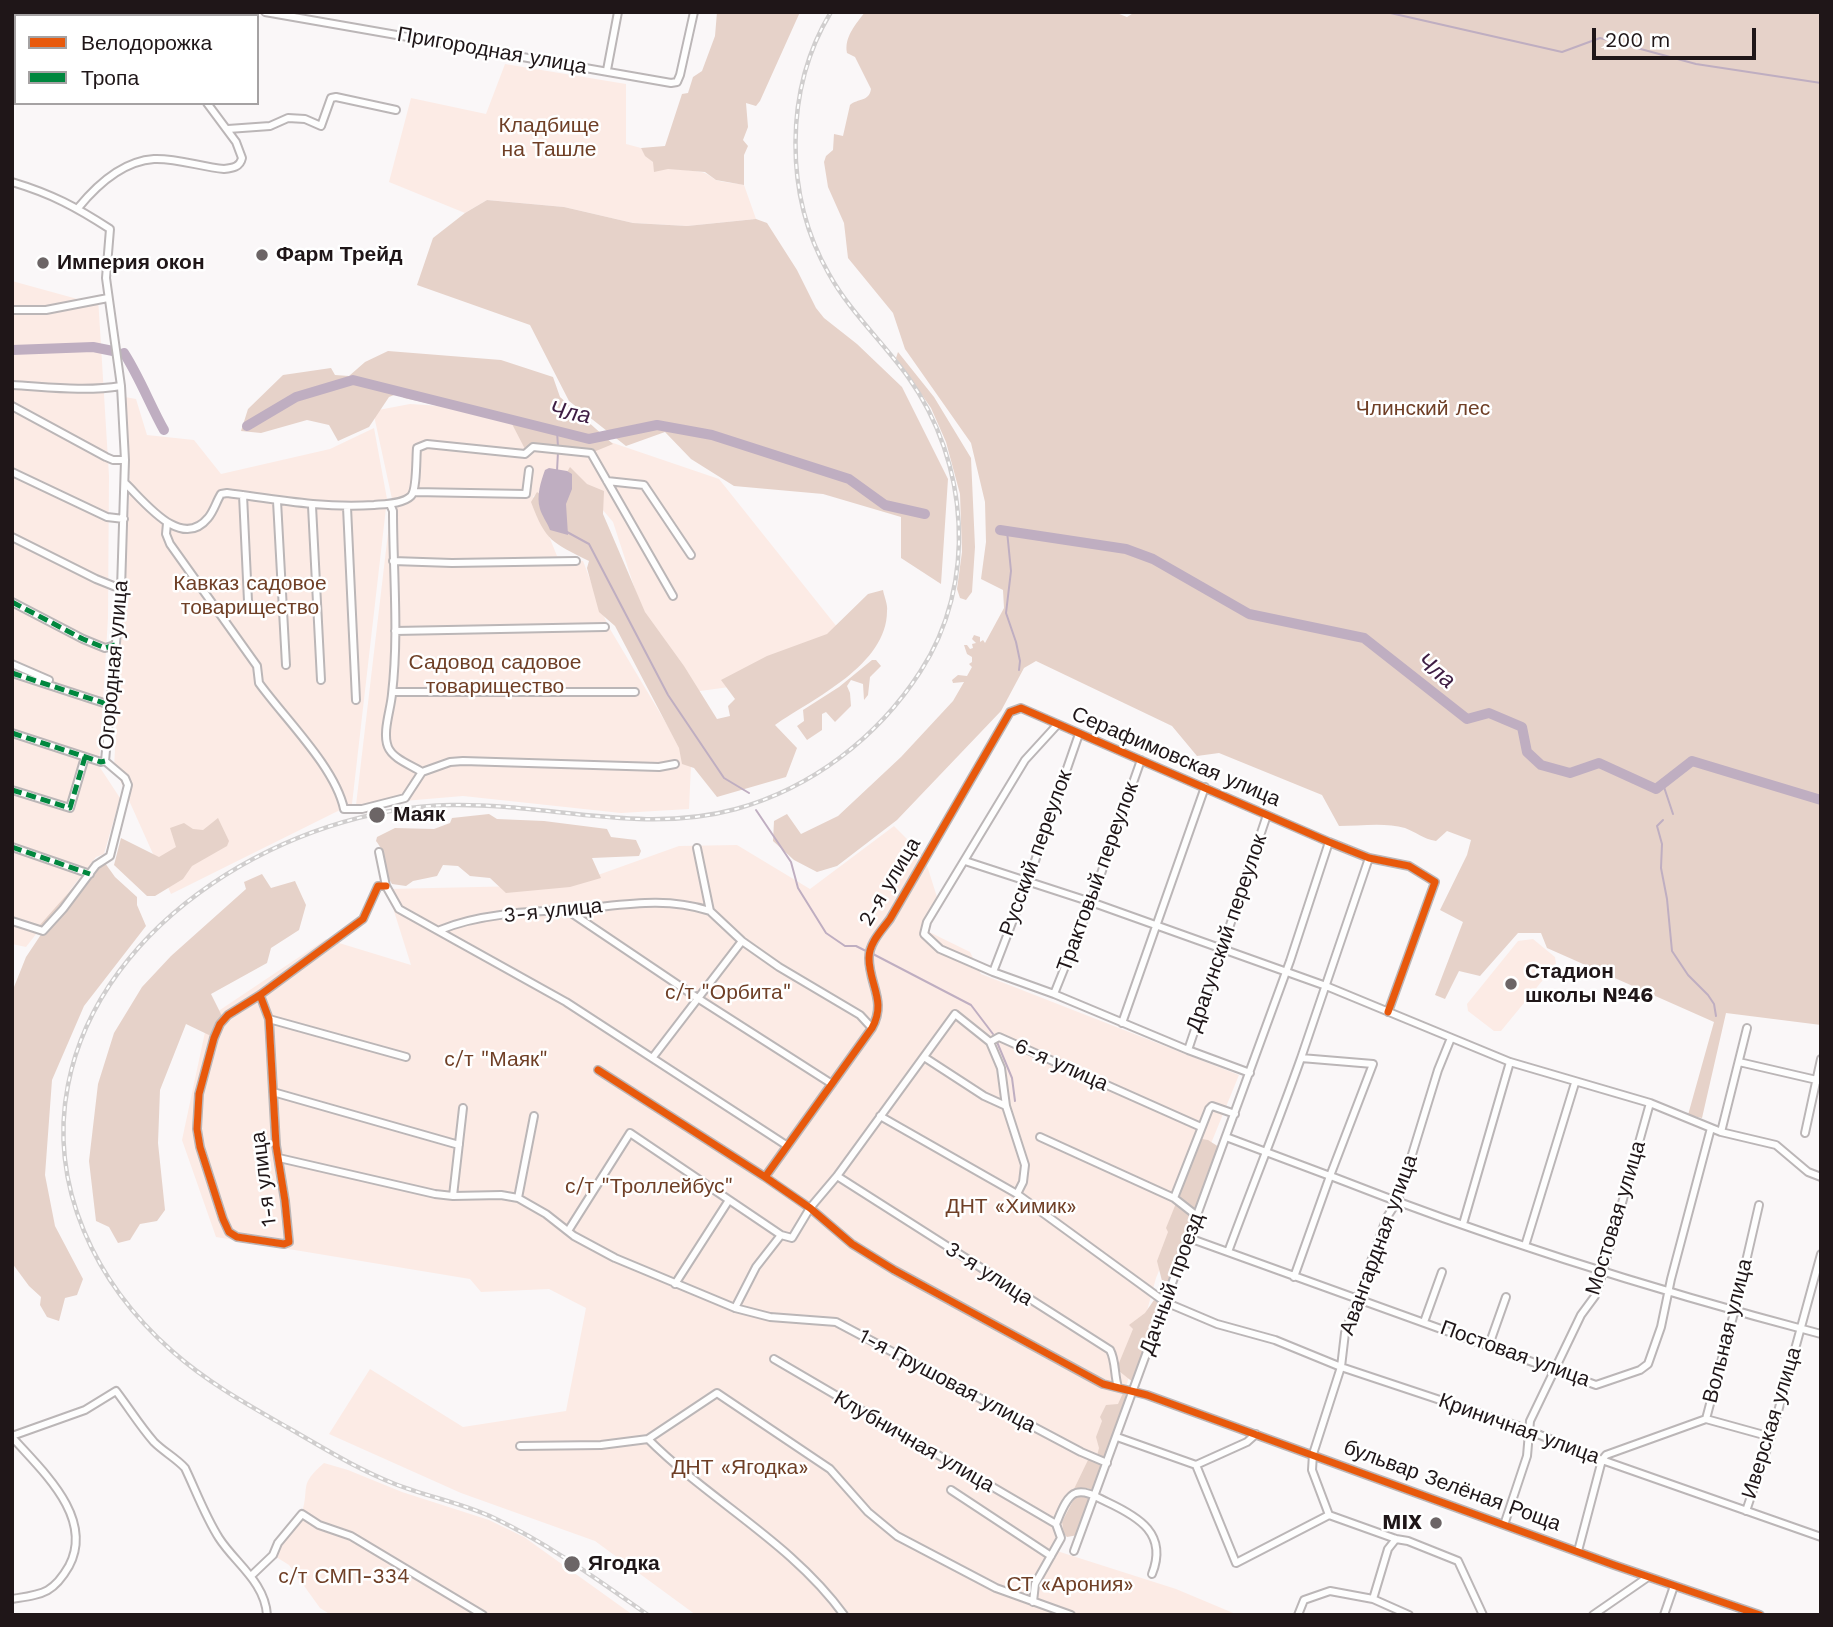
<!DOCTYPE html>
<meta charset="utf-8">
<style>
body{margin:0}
#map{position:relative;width:1833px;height:1627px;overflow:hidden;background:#faf7f8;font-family:"Work Sans",sans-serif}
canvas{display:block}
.frame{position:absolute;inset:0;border:14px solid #1f1618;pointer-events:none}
.legend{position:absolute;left:14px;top:14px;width:245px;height:91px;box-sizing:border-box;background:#fff;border:2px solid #a5a2a3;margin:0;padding:9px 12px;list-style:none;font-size:21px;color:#1f1618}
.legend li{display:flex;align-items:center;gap:14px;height:35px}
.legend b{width:35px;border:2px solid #a5a2a3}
.scale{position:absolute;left:1592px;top:28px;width:164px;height:32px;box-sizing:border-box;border:4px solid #1f1618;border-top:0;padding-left:9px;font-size:21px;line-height:24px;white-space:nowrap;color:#1f1618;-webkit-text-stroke:5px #fff;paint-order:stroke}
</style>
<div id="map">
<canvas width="1833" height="1627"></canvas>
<div class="frame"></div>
<ul class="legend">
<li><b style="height:9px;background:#e8590c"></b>Велодорожка</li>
<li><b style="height:9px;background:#00873e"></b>Тропа</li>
</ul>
<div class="scale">200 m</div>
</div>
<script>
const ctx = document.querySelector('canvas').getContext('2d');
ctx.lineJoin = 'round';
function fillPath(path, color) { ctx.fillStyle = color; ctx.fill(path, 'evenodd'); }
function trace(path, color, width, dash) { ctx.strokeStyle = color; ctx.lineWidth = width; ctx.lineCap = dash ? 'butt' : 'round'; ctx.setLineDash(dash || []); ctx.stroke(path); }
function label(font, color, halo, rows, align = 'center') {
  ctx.font = font + ' "Work Sans",sans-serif'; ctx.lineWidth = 5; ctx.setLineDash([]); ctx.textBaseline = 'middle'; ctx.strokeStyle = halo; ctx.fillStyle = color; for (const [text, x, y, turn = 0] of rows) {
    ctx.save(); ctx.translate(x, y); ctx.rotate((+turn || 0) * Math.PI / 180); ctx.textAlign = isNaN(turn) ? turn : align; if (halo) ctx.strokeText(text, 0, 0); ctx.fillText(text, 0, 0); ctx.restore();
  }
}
fillPath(new Path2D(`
 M505,64L626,84V144L641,148C654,172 678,168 701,172C707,173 711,177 716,180C725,183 736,183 744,185L756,219L687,226L633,223L564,207L487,200L465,213L389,182L411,98L486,114Z
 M12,281L81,300L98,297L109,476L108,618L99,766L120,798L104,854L96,857L26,947L12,944Z
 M125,397L136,399L147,435L194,440L221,474L330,449L374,428L387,499L352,804L171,894L114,767L130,482Z
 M410,404L519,411L719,479L845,637L809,676L693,692L643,614L613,522L586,490L568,487L533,496L557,556L583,561L607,624L691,765L689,809L621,813L463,796L356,805L392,499L373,411Z
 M894,826L924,856L937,897L921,928L970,952L981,974L1239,1075L1156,1278L1125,1391L1086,1492L1057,1551L1176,1589L1238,1615H696L595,1541L461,1493L329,1434L370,1369L463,1427L566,1411L586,1308L549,1289L481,1292L470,1279L216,1237L182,1140L208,1018L326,939L411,965L387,889L570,885L679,846L737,845L810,889Z
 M1533,939L1555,957L1556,964L1501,1031H1494L1468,1011L1467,1004L1518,941Z
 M324,1463L348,1470L402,1492L489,1520L524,1537L633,1615H331L320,1608L289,1565L273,1555C282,1543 298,1527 302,1513C310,1485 298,1486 324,1463Z`), '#fcebe5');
fillPath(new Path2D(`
 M717,12H800L760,101L756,106L746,103L748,127L743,140L748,146L744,155V185L716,180L705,172L668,169L654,172L653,162L645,156L641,148L665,146L682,94L688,93L693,77L702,71L715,36Z
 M865,12H1114L1127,17L1135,12H1821V1025L1726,1013L1702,1118L1688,1115L1714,1022L1547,948L1541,933H1518L1480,976L1459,971L1445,999L1435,995L1463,922L1440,910L1467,855L1471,840L1447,831L1436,841C1423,839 1416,832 1405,828C1385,822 1359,826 1339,826L1322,795L1219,753L1197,756L1172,726L1036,661L1024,668L1001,711L897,820L837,866L817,872L794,860L773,841L774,821L787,814L801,834L838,816L901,757L953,701L964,682L953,683L952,680L958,675L967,676L972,667L969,664L972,662V657L967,654L964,645H967L970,649L973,648L972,644L976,643L972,639L974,635L980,637V642L983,640L985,643L1004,608L1003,590L981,579L986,542L985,502L971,443L905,349L893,313L848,258L844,223L828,187L824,162L826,156L833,150L834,134L843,136L850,105C858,98 869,102 871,89L855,57L847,53C844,37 856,24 865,12Z
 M487,200L564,207L633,223L687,226L756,219L767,223L797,270L816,308L824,318L857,344L902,387L948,479L941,584L901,558V517L823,494L734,486L691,459L665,432L626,446L569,401L530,325L417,285L433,238L465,213Z
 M388,351L501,360L553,377L560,397L613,444L591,453L538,443L526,451L511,422L404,398L399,393L389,397L369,427L338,441L329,425L307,420L261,433L241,431L248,409L283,375L331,368L335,375L349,376L365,362Z
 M898,352L934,397L971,458L975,547L972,592L966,600L960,598L957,589L962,552L960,494L946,442L931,408L896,358Z
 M570,467L587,484L604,491L603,514L645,612L684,666L717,719L730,716L728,706L735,699L721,680L767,656L827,634L868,594L883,590C884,596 888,605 887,611C887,665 814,698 775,725L797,748L786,777L717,797L694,768L682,764L679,748L615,626L599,612L587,568L589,561C552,542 546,542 531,502L537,492L566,513V474Z
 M872,660H876L881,666L870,677L868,695L864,700L863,684L851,680L847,686L850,693L851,706L835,722L826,712L822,714V730L807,740L797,726L804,721L803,710L839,687Z
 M489,814L497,819L544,821L607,829L611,837L636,840L641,851L639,856L592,858L601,878L570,887L506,893L490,878L470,876L458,866L443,865L437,876L413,881L406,886L392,884C383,870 387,854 376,841L377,837L395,828L434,829L450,823L452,818Z
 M218,818L229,841L227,846L192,866L183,879L155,896H147L114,865L121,838L159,857L176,847L170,828L184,823L193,829L203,830Z
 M105,863L115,877L137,897V905L146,926L84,1006L52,1080L45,1175L55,1226L83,1279L77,1295L65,1298L59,1321L47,1317L40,1305L41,1297L29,1286L12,1263V992L26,957L42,933L39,926L85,874Z
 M262,874L271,888L295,881L306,905L299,930L271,948L267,963L211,994L222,1016L211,1036L186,1024L160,1090L158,1143L165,1210L157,1221L140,1224L130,1240L118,1243L109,1227L96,1221L89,1161L98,1084L114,1033L142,987L171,956L246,889L244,882Z
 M1202,1139L1208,1140L1219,1147L1172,1281H1162L1157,1261L1168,1232L1166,1228Z
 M1154,1300L1161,1304L1136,1382L1134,1383L1119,1371V1363L1133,1329L1129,1325L1145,1313Z
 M1123,1393L1129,1398L1107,1458L1097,1456L1099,1448L1096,1437L1102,1421L1100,1417L1106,1405L1118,1404Z
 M1090,1459L1103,1465L1094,1490L1086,1488L1074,1489L1088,1460Z
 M1075,1497H1088L1091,1500L1078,1535L1067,1537L1064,1534L1062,1522Z`), '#e6d2c9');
fillPath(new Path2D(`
 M549,468L567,471L572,474V489L566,504L568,535L550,530C547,522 542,516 540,509C536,496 541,481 545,470Z`), '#bfaec1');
trace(new Path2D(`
 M1386,12L1562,52L1600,38L1696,64L1821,83
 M557,431L558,447
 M557,471L558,452
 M1007,531L1011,571L1006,613L1016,642L1020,661L1019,670
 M567,532L589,544L668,695L724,778L749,793
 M1663,784L1673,814
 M756,810L791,862L798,888L826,933L845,946H856L866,951
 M1663,820L1657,826L1662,844L1661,868L1667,899L1672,951L1688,975L1708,995L1714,1004L1716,1016
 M873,954L971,1005L993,1034
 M997,1042L1012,1078L1015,1101`), '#bfaec1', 2);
trace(new Path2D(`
 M12,350L93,347L113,351
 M124,353C140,378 150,405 164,430
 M247,426L296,397L353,380L589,439L657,425L712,435L849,479L885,505L925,514
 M1000,530L1126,549L1153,559L1249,614L1364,638L1467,719L1489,713L1522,727L1527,752L1541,765L1570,773L1599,763L1656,789L1692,761L1821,800`), '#bfaec1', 10);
const street = new Path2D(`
 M265,12L671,83L677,82L680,75L694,12
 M54,16L55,12
 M196,16V12
 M607,70L618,12
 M228,129L270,126L288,118L305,119L321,126L331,98L336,97L396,110
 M12,182C52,194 76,207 110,229L106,278L121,386L125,460L121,589L105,761
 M78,208C96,186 123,161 154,159C177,158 201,167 224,169C233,168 240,167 242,158L236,142L207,103
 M12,310H46L108,298
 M12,385C48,387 85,392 121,386
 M12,406L106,457L113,460H125
 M12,472L107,517L124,519
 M607,481L644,485L691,555
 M125,483C144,501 181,551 208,518C214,511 216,502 221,494L227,493C280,500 320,508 374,505C385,504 403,504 411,496C417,490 416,458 417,448L427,444L525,454L533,447L591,453L673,596
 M414,492L526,494L529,470
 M243,495L248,601
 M277,501L286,665
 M390,504L393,511C393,572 399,634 392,694C391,709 382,732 388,747C393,759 411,765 422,772L450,762L463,761L659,767L675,764
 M312,506L321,680
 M347,507L356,700
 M167,523L166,534L170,544L257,666L259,683C285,719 335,767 344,809H362L405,798L422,772
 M12,537L96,579L121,589
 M393,561L452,563L576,561
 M12,602L83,639L105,648L115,645
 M395,631L605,627
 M12,664L49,680
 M12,673L110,705
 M393,692H635
 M1057,725L1025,760L927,922L924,934L940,949L993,972L1054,994L1188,1050L1250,1073
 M12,733L101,762L105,761
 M12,790L70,808L85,757
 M12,847L90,874
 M697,848L710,911L742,941L779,967L860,1015L872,1028
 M379,852L386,886L399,909L566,1002L786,1145
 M965,861L1091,902L1326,986L1510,1062L1650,1103L1721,1132L1776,1145L1808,1172L1821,1177
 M567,910L699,999L832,1084
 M12,921L43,931L63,909L96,865L110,856L128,785L125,778L105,761
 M440,930C478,914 525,912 566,910C617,907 659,895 710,911
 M993,972L1028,881L1079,734
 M1054,994L1091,902L1141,760
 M260,995L269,1019L276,1145L285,1201L289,1242L284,1244L237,1237L229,1232L223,1219L200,1147L197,1129L199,1094L214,1038L220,1024L228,1015L260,995L363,919L378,886H386
 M269,1019L406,1057
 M1122,1023L1205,787
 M1188,1050L1267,815
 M653,1057L742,941
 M924,1057L984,1096L1006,1106
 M1301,1058L1369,858
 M1739,1062L1821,1081
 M598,1070L765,1177L810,1208L852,1244L894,1270L1103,1384L1147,1395L1614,1565L1760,1615
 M273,1092L459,1145
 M880,1116L1017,1194L1165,1302L1217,1324L1275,1340L1341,1367L1515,1425L1602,1460L1821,1537
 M1721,1132L1747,1028
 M1805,1133L1821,1059
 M1040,1137L1174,1198L1209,1109L1212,1106L1235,1114
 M1226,1137L1330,1176L1373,1064L1301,1058C1278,1123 1252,1187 1228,1252
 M279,1158L435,1194L453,1196L501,1195L518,1198L546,1214L574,1236L615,1258L735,1308L770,1317L836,1322L1081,1452L1107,1463
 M1328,1175C1488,1238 1654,1290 1821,1334
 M837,1176L1110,1350C1116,1361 1114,1375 1118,1387
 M765,1177L872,1028C887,1001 869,985 869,958C869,943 882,930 890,919L1010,712L1021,708L1329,842L1369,858L1409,866L1435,882L1388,1012
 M1017,1194L1023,1182L1025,1165L1006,1106L1001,1068L990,1042L999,1037L1201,1127
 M453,1196L463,1108
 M518,1198L534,1116
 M1174,1198L1197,1216
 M1463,1224L1510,1062
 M568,1231L630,1133L781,1235L792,1238L810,1208L837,1176L955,1014L990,1042
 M1189,1238L1596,1385L1640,1370L1648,1364L1661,1327L1671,1279L1711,1128
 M1525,1246L1575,1083
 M1294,1277L1330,1176
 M675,1284L729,1200
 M735,1308L756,1267L781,1235
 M1424,1322L1442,1272
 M1489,1345L1506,1297
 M774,1359L1056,1524
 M1706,1419L1771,1437
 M12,1436L85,1410L116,1391C129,1408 140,1426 154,1442C164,1452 176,1458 185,1468C196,1491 205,1516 219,1538C235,1563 265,1582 267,1615
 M12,1437C41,1470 95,1517 69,1566C53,1594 42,1594 12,1599
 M1117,1437L1196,1465L1236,1563L1329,1515L1396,1539L1408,1541L1458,1561L1483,1615
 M648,1439C710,1501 792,1543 844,1615
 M520,1446L601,1445L648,1439L717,1393L830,1469L868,1512L897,1536L996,1588L1071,1615
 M1196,1465L1247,1442L1256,1434
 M951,1490L1051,1556
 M1746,1511L1771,1437L1821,1254
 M1329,1515L1312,1470L1313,1454L1341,1367L1345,1333L1387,1217L1398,1200L1438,1070L1451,1038
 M1056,1524C1060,1515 1066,1496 1076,1493C1087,1490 1098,1498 1107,1502C1139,1517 1168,1534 1152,1574
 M1504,1525L1527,1456L1530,1421L1581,1315L1595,1296L1601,1278L1650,1103
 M1074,1551L1290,961L1329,842
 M1578,1551L1602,1460L1606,1455L1706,1419L1735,1309L1759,1205
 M251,1576L273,1555L278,1543L302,1514L319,1525L351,1536L483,1615
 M1373,1599L1388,1549L1396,1539
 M1033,1602L1035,1584L1061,1538L1056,1524
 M1298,1615L1304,1600L1330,1591L1373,1599L1409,1615
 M1593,1615L1648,1577
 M1664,1615L1674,1586`);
trace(street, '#bbb6b7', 10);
trace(street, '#fefefe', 6);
const rail = new Path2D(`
 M648,1615C598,1580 549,1544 494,1518C462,1503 428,1497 395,1484C359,1470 325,1449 292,1430C250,1406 208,1383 172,1351C96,1284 48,1187 68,1085C100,919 292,808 451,805C547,803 641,835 736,809C812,788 878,737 920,672C978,584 969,462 908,377C883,342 850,312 829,274C784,196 784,89 831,12`);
trace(rail, '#d0cece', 4.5);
trace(rail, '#fff', 2, [5]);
trace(new Path2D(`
 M12,602L83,639L105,648L115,645
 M12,673L110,705
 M12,733L101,762L105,761
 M12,790L70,808L85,757
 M12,847L90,874`), '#00873e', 5, [10, 5]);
trace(new Path2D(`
 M260,995L269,1019L276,1145L285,1201L289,1242L284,1244L237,1237L229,1232L223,1219L200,1147L197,1129L199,1094L214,1038L220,1024L228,1015L260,995L363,919L378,886H386
 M598,1070L765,1177L810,1208L852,1244L894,1270L1103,1384L1147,1395L1614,1565L1760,1615
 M765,1177L872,1028C887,1001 869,985 869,958C869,943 882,930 890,919L1010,712L1021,708L1329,842L1369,858L1409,866L1435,882L1388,1012`), '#e8590c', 7);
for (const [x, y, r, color] of [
 [262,255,7,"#6c6566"],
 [43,263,7,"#6c6566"],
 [377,815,9,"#6c6566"],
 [1511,984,7,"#6c6566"],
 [1436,1523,7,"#6c6566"],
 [572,1564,9,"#6c6566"]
]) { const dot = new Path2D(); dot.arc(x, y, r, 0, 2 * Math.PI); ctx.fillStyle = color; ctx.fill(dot); trace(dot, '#fff', 2.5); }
label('21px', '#1f1618', '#fff', [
 ["Пригородная улица",492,51,10],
 ["Огородная улица",114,665,-85],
 ["Серафимовская улица",1176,757,23],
 ["Русский переулок",1036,853,-70],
 ["Трактовый переулок",1098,877,-70],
 ["2-я улица",890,882,-59],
 ["3-я улица",553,911,-6],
 ["Драгунский переулок",1227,933,-71],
 ["6-я улица",1061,1065,24],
 ["1-я улица",264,1179,-97],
 ["Мостовая улица",1616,1218,-73],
 ["Авангардная улица",1379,1245,-70],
 ["3-я улица",989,1274,33],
 ["Дачный проезд",1172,1284,-70],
 ["Вольная улица",1728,1331,-76],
 ["Постовая улица",1515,1354,20],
 ["1-я Грушовая улица",947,1381,28],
 ["Иверская улица",1772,1423,-73],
 ["Криничная улица",1519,1429,20],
 ["Клубничная улица",914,1442,30],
 ["бульвар Зелёная Роща",1452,1486,20]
]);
label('21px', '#6f3f26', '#fff', [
 ["Кладбище",549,126],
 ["на Ташле",549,150],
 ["Члинский лес",1423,409],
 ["Кавказ садовое",250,584],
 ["товарищество",250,608],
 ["Садовод садовое",495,663],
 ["товарищество",495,687],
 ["с/т \"Орбита\"",728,993],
 ["с/т \"Маяк\"",496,1060],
 ["с/т \"Троллейбус\"",649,1187],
 ["ДНТ «Химик»",1011,1207],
 ["ДНТ «Ягодка»",740,1468],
 ["с/т СМП-334",344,1577],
 ["СТ «Арония»",1070,1585]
]);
label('bold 21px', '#1f1618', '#fff', [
 ["Фарм Трейд",276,255],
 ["Империя окон",57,263],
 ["Маяк",393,815],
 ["Стадион",1525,972],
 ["школы №46",1525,996],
 ["MIX",1422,1523,"right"],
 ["Ягодка",588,1564]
], 'left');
label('italic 23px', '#3e1d43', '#fff', [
 ["Чла",570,413,11],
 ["Чла",1436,671,39]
]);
</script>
